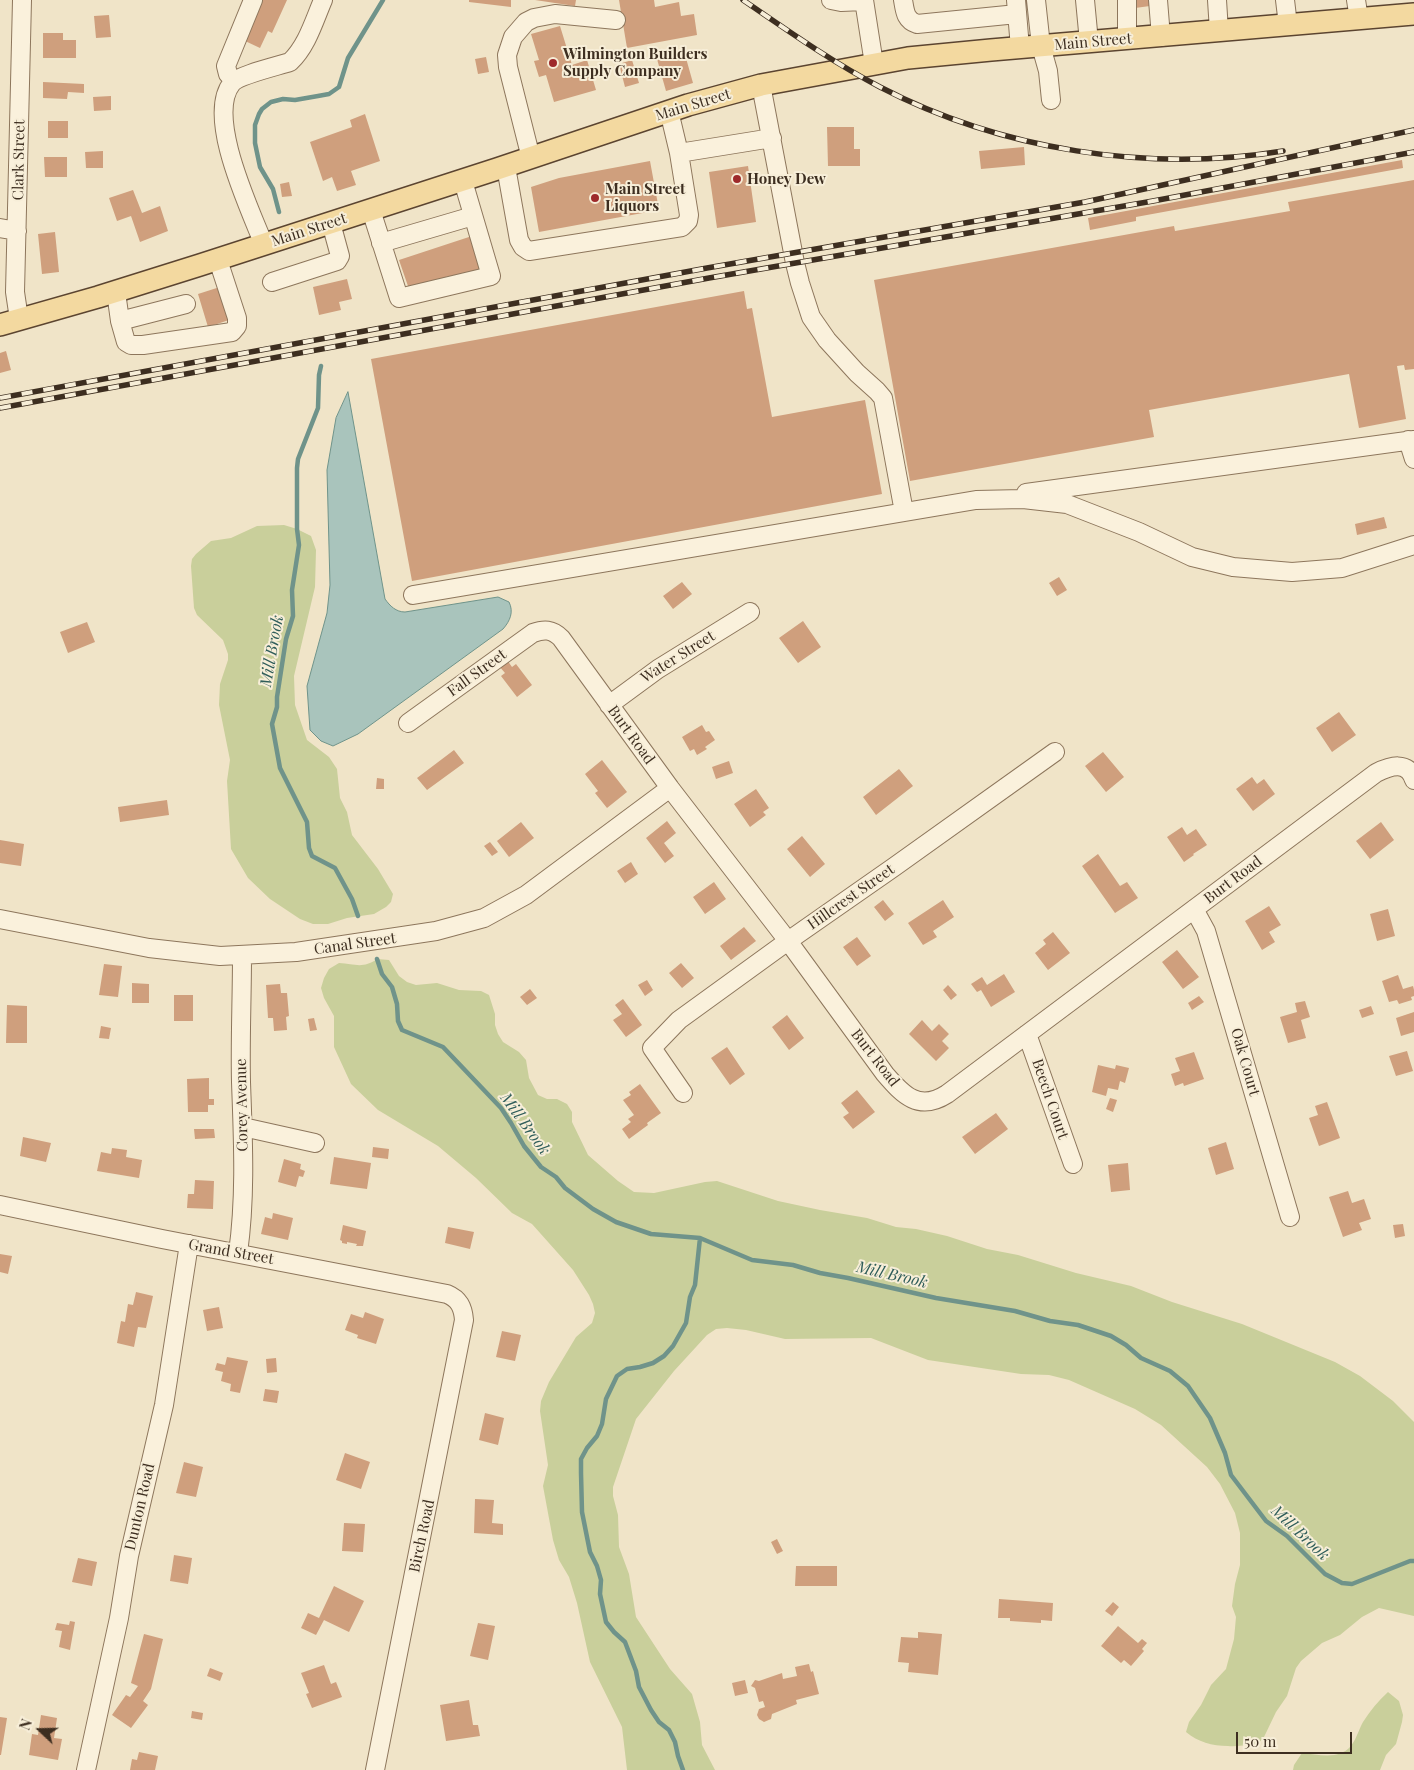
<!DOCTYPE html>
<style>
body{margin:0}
#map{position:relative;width:1414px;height:1770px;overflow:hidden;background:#f0e4c8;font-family:"Playfair Display",serif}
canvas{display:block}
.north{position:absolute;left:15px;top:1705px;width:50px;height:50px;-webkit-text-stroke:4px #f7eed8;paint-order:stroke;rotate:291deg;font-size:14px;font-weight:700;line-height:20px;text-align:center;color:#3d2e20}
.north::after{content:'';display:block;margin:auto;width:18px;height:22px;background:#3d2e20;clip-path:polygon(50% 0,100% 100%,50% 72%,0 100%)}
.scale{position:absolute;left:1236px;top:1732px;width:116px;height:22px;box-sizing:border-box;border:2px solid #3d2e20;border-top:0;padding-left:6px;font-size:15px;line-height:18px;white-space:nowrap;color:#3d2e20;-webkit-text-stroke:4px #f7eed8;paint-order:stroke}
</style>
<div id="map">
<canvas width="1414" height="1770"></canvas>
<div class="north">N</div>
<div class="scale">50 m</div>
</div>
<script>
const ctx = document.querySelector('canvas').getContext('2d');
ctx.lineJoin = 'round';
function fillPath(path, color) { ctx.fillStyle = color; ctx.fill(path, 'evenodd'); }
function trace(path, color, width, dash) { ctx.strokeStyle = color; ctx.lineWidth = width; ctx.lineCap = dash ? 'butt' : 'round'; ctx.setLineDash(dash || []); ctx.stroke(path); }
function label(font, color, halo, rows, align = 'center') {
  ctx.font = font + ' "Playfair Display",serif'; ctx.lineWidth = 4; ctx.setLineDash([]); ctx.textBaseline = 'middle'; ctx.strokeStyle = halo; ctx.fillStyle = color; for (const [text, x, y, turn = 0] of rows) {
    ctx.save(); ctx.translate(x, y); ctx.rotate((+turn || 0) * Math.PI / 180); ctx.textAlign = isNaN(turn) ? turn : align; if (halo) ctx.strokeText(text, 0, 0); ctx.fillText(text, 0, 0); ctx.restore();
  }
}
fillPath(new Path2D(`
 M284,525L297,529L311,536L316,550L315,587L294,676L295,705L307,740L329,757L337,769L340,798L347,812L352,835L378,869L393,894L391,902L386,907L374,914L347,918L328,924H313L300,919L270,899L248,878L231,849L227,781L230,760L219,705L220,684L228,660V654L223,640L197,615L194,608L191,566L192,559L196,554L211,541L231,538L257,526Z
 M377,959L389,960L399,976L407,982L416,985L437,983L459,990L481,991L489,995L495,1014V1025L498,1034L503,1042L519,1052L526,1060L529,1078L538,1095L547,1099H557L567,1104L572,1112V1122L588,1155L618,1181L634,1192L654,1193L705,1182L717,1181L778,1201L820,1210L867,1218L896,1227L916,1229L947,1236L987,1249L1018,1255L1076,1273L1131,1286L1172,1302L1242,1324L1335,1362L1360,1376L1393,1401L1414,1422V1616L1379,1608L1362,1617L1340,1635L1322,1643L1301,1661L1296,1668L1287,1696L1276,1712L1264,1737L1257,1745C1247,1744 1238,1747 1228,1746C1212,1746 1198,1742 1186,1732L1189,1722L1201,1705L1211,1685L1226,1669L1234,1639L1236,1617L1232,1606L1235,1584L1240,1565V1533L1235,1513L1220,1484L1207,1467L1161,1425L1135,1409L1069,1380L1049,1375L1021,1374L928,1360L871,1338L785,1339L746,1330L727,1328L716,1329L707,1335L674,1371L636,1419L613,1487V1496L618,1515L619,1547L629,1574L636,1617L670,1669L692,1694L700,1722L702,1745L715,1770H627L622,1727L590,1662L577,1603L569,1577L559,1560L553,1540L543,1486L548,1465L540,1411L541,1401L549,1382L576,1337L592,1323L595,1313L593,1304L589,1295L573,1270L532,1224L512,1213L476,1178L438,1146L378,1110L351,1084L334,1047V1016L324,998L321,988L324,978L329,969L339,963C355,964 363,969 377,959Z
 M1388,1692L1399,1701L1403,1715L1402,1722L1396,1744L1386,1755L1380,1770H1293L1294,1765L1302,1753C1315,1754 1329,1758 1341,1753C1354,1749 1357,1733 1363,1722C1370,1711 1378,1701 1388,1692Z`), '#c9cf9b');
const water = new Path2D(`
 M348,392L385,599C390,606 396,612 405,612L498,597L509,602C514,612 510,621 503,629L358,734L333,746L321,741L310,730L307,686L327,613L330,585L327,470L336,418Z`);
fillPath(water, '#a9c4bc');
trace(water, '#6f938a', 1);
trace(new Path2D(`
 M279,212L273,189L260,167L255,143V125L259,114L262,109L271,102L283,99L295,100L318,96L329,94L339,87L348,58L383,0
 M321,366L319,375L318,408L298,459L297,468V529L299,545L292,590L293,616L286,639L277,697V707L272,724L280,768L307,822L309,848L312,856L335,868L352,899L358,916
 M377,959L382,974L392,987L397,1004L398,1021L402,1030L443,1047L501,1108L511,1123L524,1146L541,1167L556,1177L565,1188L593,1209L616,1222L651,1234L700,1238L752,1260L793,1265L820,1273L848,1278L936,1298L1015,1311L1050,1321L1078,1325L1111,1336L1126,1345L1141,1358L1170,1371L1188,1386L1210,1418L1225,1453L1231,1475L1266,1521L1287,1536L1325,1574L1342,1583L1352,1584L1410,1561H1414
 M683,1770L678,1756L675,1742L669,1730L659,1722L651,1710L639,1687L636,1671L625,1642L614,1632L606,1622L600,1594L601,1580L597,1566L590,1552L582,1512L581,1473V1459L587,1448L597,1436L602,1424L606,1399L617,1376L627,1369L640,1367L653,1363L664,1356L673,1346L686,1323L690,1297L695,1285L700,1238`), '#6f938a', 4.5);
fillPath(new Path2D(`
 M261,0H287L272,33L268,31L260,48L243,40Z
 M469,0H511V7L469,2Z
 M535,0H576L575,6Z
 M619,0H654L655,7L679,2L681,16L694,14L697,35L627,48Z
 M1135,0H1149L1150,6L1135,8Z
 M109,15L111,37L96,38L94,16Z
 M560,26L572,65L587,60L596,90L554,102L546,75L539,77L534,61L539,60L531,34Z
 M43,33H63V40H76V58H43Z
 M684,51L693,83L666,91L657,59Z
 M486,57L489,72L478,74L475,59Z
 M632,60L639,83L625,87L619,64Z
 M43,82L84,84V93L68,92L67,99L43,98Z
 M111,96V110L94,111L93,97Z
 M365,114L380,161L351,171L356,185L337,191L332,177L323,181L310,142L352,127L350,120Z
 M48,121H68V138H48Z
 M827,127H854V149H860V166H828Z
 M1024,147L1025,165L981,169L979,151Z
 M103,151V168H86L85,152Z
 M44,157H67V177H45Z
 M1402,160L1403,168L1136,217V221L1090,230L1088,218Z
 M650,161L659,210L539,232L531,187L559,178Z
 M748,166L756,222L717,228L709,172Z
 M1414,180V369L1405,370L1404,365L1397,366L1406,419L1359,428L1349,374L1149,410L1154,437L910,481L874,280L1174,226L1175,231L1290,211L1288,202Z
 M289,182L292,196L282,197L280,184Z
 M133,190L142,213L160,206L168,231L140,242L131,216L117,221L109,198Z
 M55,232L59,272L42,274L38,234Z
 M472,236L483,270L451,281L449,276L409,289L399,260Z
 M347,279L352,299L339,302L341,310L319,315L313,287Z
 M223,286L232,319L208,327L198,294Z
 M744,291L747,309L752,308L772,417L865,400L882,494L412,581L371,359Z
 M6,351L11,370L0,373V353Z
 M1384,517L1387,528L1357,535L1355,524Z
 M1059,577L1067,590L1057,596L1049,583Z
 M682,582L692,594L673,609L663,596Z
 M803,621L821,647L798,663L779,638Z
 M87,622L95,642L68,653L60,632Z
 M507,660L512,667L516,664L532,685L517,697L501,676L505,673L499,666Z
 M1339,712L1356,735L1332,752L1316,728Z
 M702,725L706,732L709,731L715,740L705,747L707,749L697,755L694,749L690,751L682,737Z
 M454,750L464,763L427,790L417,778Z
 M1103,752L1124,777L1106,792L1085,766Z
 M602,760L627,792L607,808L595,793L598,791L585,774Z
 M729,761L733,773L716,779L712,767Z
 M899,769L913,786L876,815L863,797Z
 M1252,777L1257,784L1264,779L1275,794L1253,811L1236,789Z
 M377,778L384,779V789H376Z
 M756,789L769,808L763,812L766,815L750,827L734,804Z
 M167,800L169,815L120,822L118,807Z
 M667,821L676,833L664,843L674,856L665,863L646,838Z
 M521,822L534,838L509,857L497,841Z
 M1381,822L1394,840L1370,859L1356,841Z
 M1182,827L1187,835L1196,829L1207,845L1193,854L1194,855L1184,862L1167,837Z
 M802,836L825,864L810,877L787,849Z
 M0,840L24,844L21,866L0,863Z
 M490,842L498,852L492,856L484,846Z
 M1098,854L1120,886L1127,882L1138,898L1115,913L1082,866Z
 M631,862L638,874L625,883L617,871Z
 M714,882L726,899L705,914L693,897Z
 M883,900L894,914L885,921L874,907Z
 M943,900L954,917L933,931L937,937L923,945L908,923Z
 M1269,906L1281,925L1269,932L1275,942L1262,950L1245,921Z
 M1388,909L1395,936L1377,941L1370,914Z
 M744,927L756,941L731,960L720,946Z
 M1053,932L1070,953L1048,970L1035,953L1046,944L1043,940Z
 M857,937L871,956L857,966L843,947Z
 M1177,950L1199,977L1183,989L1162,962Z
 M681,963L694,978L682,988L669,973Z
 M104,964L122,966L118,997L99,995Z
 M1004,974L1015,992L991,1007L981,990L977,992L971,984L982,977L987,985Z
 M1398,975L1403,989L1413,986L1414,990V996L1411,997L1412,1000L1399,1004L1397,1000L1389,1002L1382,981Z
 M647,980L653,990L645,996L638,985Z
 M132,983L149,984V1003H132Z
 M280,984L281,993H287L289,1016L286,1017L287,1030L274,1031L273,1018H268L266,985Z
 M948,985L957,995L951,1000L943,990Z
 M530,989L537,998L527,1005L520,997Z
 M174,995H193V1021H174Z
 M1199,996L1204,1002L1192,1010L1188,1003Z
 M623,999L642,1025L626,1037L613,1020L622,1014L615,1005Z
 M1305,1001L1310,1017L1301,1020L1306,1038L1288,1043L1280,1017L1297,1012L1295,1003Z
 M7,1005L27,1006V1043H6Z
 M1371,1006L1374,1014L1362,1018L1359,1010Z
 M1414,1012V1032L1401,1036L1396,1018Z
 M787,1015L804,1038L789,1050L772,1027Z
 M314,1018L317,1030L310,1031L308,1019Z
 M922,1020L932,1031L939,1024L949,1034L942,1041L949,1048L936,1061L909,1034Z
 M101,1026L111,1028L109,1039L99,1038Z
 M727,1047L745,1074L730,1085L711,1058Z
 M1407,1051L1413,1071L1396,1076L1389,1056Z
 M1194,1052L1204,1079L1184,1086L1183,1083L1175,1086L1171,1074L1180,1071L1175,1058Z
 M1098,1065L1115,1069L1116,1065L1129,1068L1125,1083L1120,1081L1118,1090L1108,1088L1106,1096L1092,1092Z
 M209,1078V1099H214V1105H208V1112H188L187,1079Z
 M640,1084L661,1113L647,1123L648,1125L629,1139L622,1129L631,1122L628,1119L634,1115L623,1100L631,1095L629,1092Z
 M857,1090L875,1112L853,1129L843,1117L849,1113L841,1103Z
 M1110,1098L1117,1100L1113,1112L1106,1109Z
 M1327,1102L1340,1138L1319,1146L1309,1118L1318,1115L1315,1106Z
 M996,1113L1008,1129L975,1154L962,1137Z
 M194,1129H214L215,1138L195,1139Z
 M23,1137L51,1143L46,1162L20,1156Z
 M1226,1142L1234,1169L1216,1175L1208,1148Z
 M373,1147L389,1149L388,1159L372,1157Z
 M112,1148L127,1150L126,1157L142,1160L139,1178L97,1171L101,1152L111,1154Z
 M334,1157L371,1163L367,1189L330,1184Z
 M284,1159L301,1164L300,1169L305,1171L303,1177L299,1176L296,1187L278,1182Z
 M1128,1163L1130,1190L1111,1192L1108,1165Z
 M195,1180L214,1181L213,1209L187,1208L188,1194H194Z
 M1348,1191L1352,1203L1364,1199L1371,1219L1359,1223L1362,1230L1343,1237L1329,1197Z
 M273,1213L293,1218L288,1240L261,1234L265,1217L272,1219Z
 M1403,1224L1405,1236L1395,1238L1393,1225Z
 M343,1225L366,1231L363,1246H356L357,1244L347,1242V1244L342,1243V1241L340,1240Z
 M448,1227L474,1232L470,1249L445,1243Z
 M0,1254L12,1256L8,1274L0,1272Z
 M136,1292L153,1296L146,1328L138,1327L134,1347L117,1343L121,1321L125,1322L128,1304L133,1305Z
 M219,1307L223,1328L207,1331L203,1310Z
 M365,1312L384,1319L376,1344L357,1338L358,1335L345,1330L351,1314L363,1318Z
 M502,1331L521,1335L515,1361L496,1357Z
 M227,1357L248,1361L240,1393L230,1391L231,1384L221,1381L223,1372L215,1370L217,1363L225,1365Z
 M276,1358L277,1372L267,1373L266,1359Z
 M265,1389L279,1391L277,1403L263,1401Z
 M485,1413L504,1418L498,1445L479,1440Z
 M345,1453L370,1462L361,1489L336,1480Z
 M184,1462L203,1467L196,1497L176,1493Z
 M475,1499L494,1500L492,1523L503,1524V1535L474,1533Z
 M344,1523L365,1524L363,1552L342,1551Z
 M777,1539L783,1551L777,1554L771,1542Z
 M174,1555L192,1558L188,1584L170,1581Z
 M78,1558L97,1562L92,1586L72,1582Z
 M796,1566H837V1586H795Z
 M334,1586L364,1601L349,1632L324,1620L316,1635L301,1628L308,1613L319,1618Z
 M999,1599L1053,1603L1052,1621L1041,1620V1623L1010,1621V1618H998Z
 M1113,1602L1119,1607L1112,1616L1105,1611Z
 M70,1621L75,1622L70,1650L59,1647L62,1631L55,1630L57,1623L69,1625Z
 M478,1623L495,1626L488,1660L470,1656Z
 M1118,1626L1138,1643L1142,1639L1147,1643L1142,1649L1144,1651L1131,1666L1124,1660L1121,1663L1101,1646Z
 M918,1632L942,1634L938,1675L908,1672L909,1663L898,1662L901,1637L918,1638Z
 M144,1634L163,1639L151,1689L143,1701L148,1705L131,1728L112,1715L126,1695L130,1697L138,1686L131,1683Z
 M809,1664L811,1672L813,1671L819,1694L796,1700L797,1704L772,1714L771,1719L764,1722L759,1719L757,1715L759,1709L765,1707L763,1701L759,1702L755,1688L751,1686L755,1680L759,1681L782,1673L783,1679L797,1676L795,1667Z
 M324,1665L331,1684L336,1682L342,1697L312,1708L306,1694L309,1693L301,1673Z
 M210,1668L223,1673L220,1681L207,1676Z
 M745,1680L748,1693L735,1696L732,1683Z
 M469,1700L473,1725H478L480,1736L446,1741L440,1705Z
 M192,1711L203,1713L202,1720L191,1718Z
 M41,1715L57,1718L54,1738L62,1739L58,1760L29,1755L32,1734L38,1735Z
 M0,1717L7,1718L1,1755H0Z
 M139,1752L158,1756L155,1770H130L132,1759L137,1760Z`), '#cf9f7d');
const minor = new Path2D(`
 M831,0L841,2L864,1
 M864,0L874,64
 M903,0C905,11 905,20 917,24L1017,14
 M1016,0L1020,48
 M1036,0L1041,46L1048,71L1051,100
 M1085,0L1089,42
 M1158,0L1161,37
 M1217,0L1219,31
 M1285,0L1288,25
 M1356,0L1359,19
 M1127,39V0
 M234,81L228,74L226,66L253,0
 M761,85L795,263L800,283L811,317L827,340L857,373L877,391L883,398L904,512
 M679,153L772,138
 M531,158L508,67L507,55L513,37L526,22L534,18L555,14L616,20
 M506,167L519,240L523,247L529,251L682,227L688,221L689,215L679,153L669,111
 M371,210L399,298L491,276L463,181
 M0,228L17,231
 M381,243L473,216
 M264,245C250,209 205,116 232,83C239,75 278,66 290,62C307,46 314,21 323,0
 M272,282L337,261L340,256L331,223
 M116,292L120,321L186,304
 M19,319L15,292L22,0
 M120,321L126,342L131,345H143L232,332L237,326V318L218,260
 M1408,440L1414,459
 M1026,493L1414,440
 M413,595L976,500L1023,499L1067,504L1139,532L1192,557L1233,567L1292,572L1342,568L1414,545
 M609,705L658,669L750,612
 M408,723L533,633C544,629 552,629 561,638L670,788L788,941L885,1074C903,1095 919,1112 947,1094L1376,773C1390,766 1408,760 1414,780
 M1194,909L1206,931L1290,1217
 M0,919L149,948L220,956L296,952L436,931L484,918L526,895L670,788
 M1027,1034L1073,1164
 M683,1093L652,1048L679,1020L788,941L894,867L1055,752
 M243,1127L315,1143
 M0,1205L162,1239L447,1294C459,1299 463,1307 464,1320C435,1470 404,1620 375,1770
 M238,1253C246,1196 243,1139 241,1082C240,1040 242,998 242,956
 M86,1770L119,1618L129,1556L164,1405L189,1244`);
const major = new Path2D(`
 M0,325L98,297L200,265L497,169L688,105L761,85L908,58L991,50L1414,14`);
trace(minor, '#8d765c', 20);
trace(major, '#5b4430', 24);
trace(minor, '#faf1dc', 18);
trace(major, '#f3d9a0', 21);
const rail = new Path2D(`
 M743,0C787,30 832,62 880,87C1001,150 1149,173 1283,151
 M0,398L707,268L1085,202L1414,130
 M0,408L709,278L1153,201L1414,152`);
trace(rail, '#3d2e20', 5.5);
trace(rail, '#f7eed8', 4, [11]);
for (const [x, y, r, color] of [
 [553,63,5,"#9e2a2b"],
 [737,179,5,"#9e2a2b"],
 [595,198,5,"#9e2a2b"]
]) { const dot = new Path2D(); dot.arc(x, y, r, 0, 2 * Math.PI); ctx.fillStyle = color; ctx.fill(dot); trace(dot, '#f7eed8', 2); }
label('15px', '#3d2e20', '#f7eed8', [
 ["Main Street",1093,42,-5],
 ["Main Street",693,105,-17],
 ["Clark Street",19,160,-89],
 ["Main Street",309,230,-18],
 ["Water Street",678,657,-32],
 ["Fall Street",477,673,-36],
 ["Burt Road",631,735,54],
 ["Burt Road",1233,880,-37],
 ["Hillcrest Street",851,897,-35],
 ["Canal Street",355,944,-8],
 ["Burt Road",875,1058,52],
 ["Oak Court",1245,1062,74],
 ["Beech Court",1050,1099,71],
 ["Corey Avenue",242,1105,-91],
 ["Grand Street",231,1252,10],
 ["Dunton Road",140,1507,-77],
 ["Birch Road",422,1536,-78]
]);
label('bold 15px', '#3d2e20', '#f7eed8', [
 ["Wilmington Builders",563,54],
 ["Supply Company",563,71],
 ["Honey Dew",747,179],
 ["Main Street",605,189],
 ["Liquors",605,206]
], 'left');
label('italic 16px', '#2f5d5a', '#f7eed8', [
 ["Mill Brook",272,651,-80],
 ["Mill Brook",525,1124,54],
 ["Mill Brook",892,1275,13],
 ["Mill Brook",1300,1533,43]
]);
</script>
